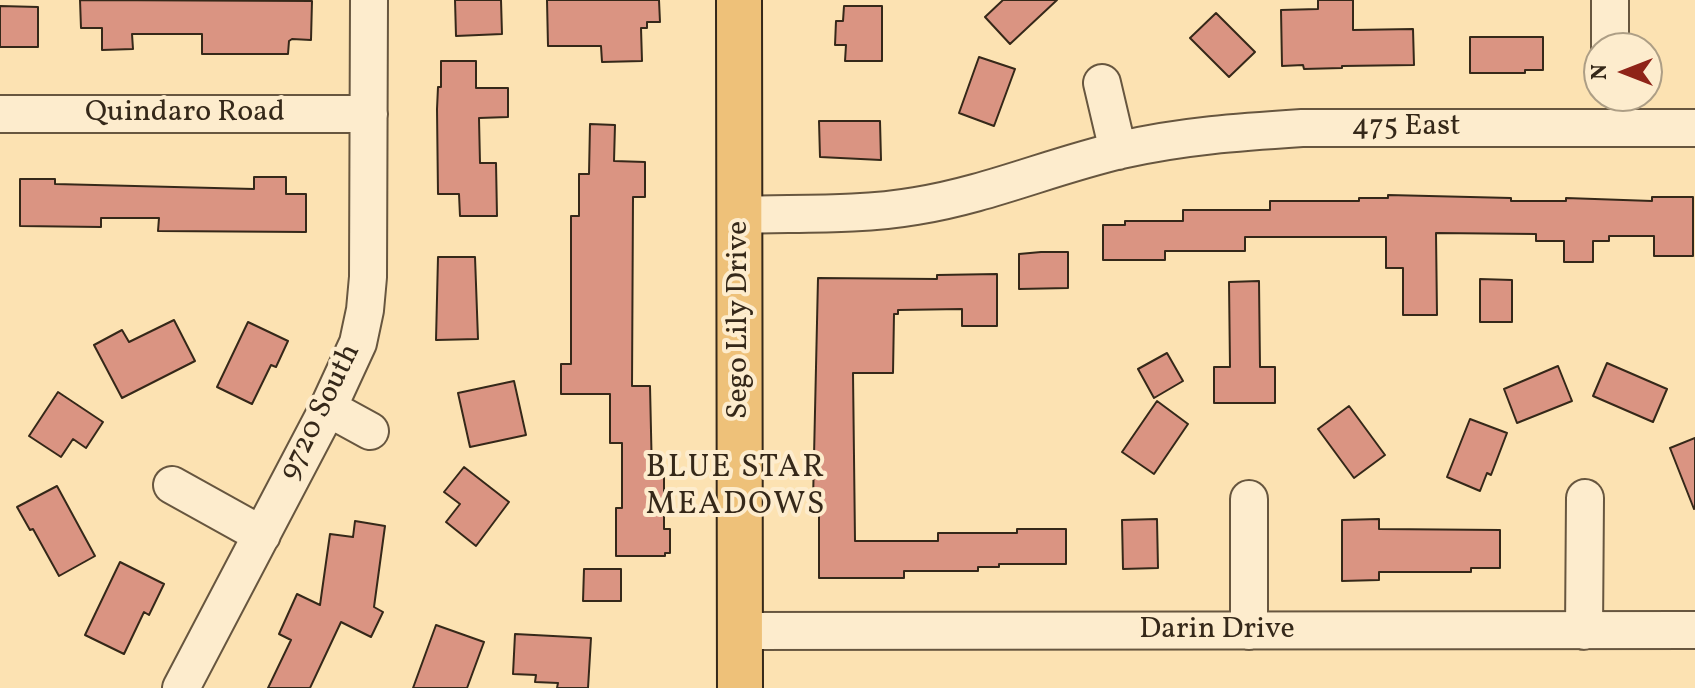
<!DOCTYPE html>
<style>
body{margin:0}
#map{position:relative;width:1695px;height:688px;overflow:hidden;background:#fce2b2;font-family:Vollkorn,serif}
canvas{display:block}
.north{position:absolute;left:1583px;top:32px;width:80px;height:80px;box-sizing:border-box;background:#fdeccd;border:2px solid #ad9e85;border-radius:50%;rotate:270deg;font-size:22px;font-weight:700;line-height:32px;text-align:center;color:#352819}
.north::after{content:'';display:block;margin:auto;width:28px;height:36px;background:#8f2418;clip-path:polygon(50% 0,100% 100%,50% 72%,0 100%)}
</style>
<div id="map">
<canvas width="1695" height="688"></canvas>
<div class="north">N</div>
</div>
<script>
const ctx = document.querySelector('canvas').getContext('2d');
ctx.lineJoin = 'round';
function fillPath(path, color) { ctx.fillStyle = color; ctx.fill(path, 'evenodd'); }
function trace(path, color, width, dash) { ctx.strokeStyle = color; ctx.lineWidth = width; ctx.lineCap = dash ? 'butt' : 'round'; ctx.setLineDash(dash || []); ctx.stroke(path); }
function label(font, color, halo, rows, align = 'center') {
  ctx.font = font + ' Vollkorn,serif'; ctx.lineWidth = 8; ctx.setLineDash([]); ctx.textBaseline = 'middle'; ctx.strokeStyle = halo; ctx.fillStyle = color; for (const [text, x, y, turn = 0] of rows) {
    ctx.save(); ctx.translate(x, y); ctx.rotate((+turn || 0) * Math.PI / 180); ctx.textAlign = isNaN(turn) ? turn : align; if (halo) ctx.strokeText(text, 0, 0); ctx.fillText(text, 0, 0); ctx.restore();
  }
}
const building = new Path2D(`
 M80,0L312,1L311,40L292,39L289,41L288,54H202V34H132L133,49L102,50V28H81Z
 M455,0H501L502,34L456,36Z
 M547,0H659L660,22H647V28H641L642,61L602,62L601,46H548Z
 M1003,0H1057L1010,44L985,17Z
 M1318,0H1353V30L1413,29L1414,65L1342,66V68L1304,69L1303,65L1282,66L1281,10L1318,9Z
 M0,6L38,7V47H0Z
 M844,6H882V61H845L846,45H835L836,21H843Z
 M1216,13L1255,52L1229,77L1190,38Z
 M1470,37H1543V70H1525V73H1470Z
 M979,57L1015,69L994,126L959,113Z
 M441,61H476V88H508V117L479,118L480,163H496L497,216H460L459,194H438L437,109L438,87H441Z
 M819,121H880L881,160L820,157Z
 M590,124L615,125L614,161L645,162V197H633L632,386H650L652,476H664V529H670V553H665V556H616V508H622V443H610V394H561V364H571V216H579V174H589Z
 M254,177H286V194H306V232L158,231L159,218H101V227L20,226V179H55V184L254,189Z
 M1388,195L1511,198V201H1566V198L1652,201V197H1693V256H1654V236H1609V241H1593V262H1564V241H1536V234L1436,233L1437,315H1403V268H1386V237H1245V251H1165V260H1103V225H1125V221H1183V210H1270V201H1359V198H1388Z
 M1041,252H1068V288L1019,289V254Z
 M438,257H475L478,339L436,340Z
 M997,274V326H962V309L898,310V314H894L893,373H853L855,541H938V533H1017V529H1066V564H999V567H978V571H904V578H819V501H813L818,278L937,279V275Z
 M1480,279L1512,280V322H1480Z
 M1259,281L1260,367H1275V403H1214V367H1230L1229,282Z
 M174,320L195,361L122,398L94,345L122,330L129,342Z
 M248,322L288,341L276,367L271,365L252,404L217,387Z
 M1167,353L1183,381L1154,398L1138,369Z
 M1607,363L1667,389L1653,422L1593,396Z
 M1558,366L1572,401L1517,423L1504,389Z
 M514,381L526,435L470,447L458,393Z
 M58,392L103,422L86,448L73,439L61,457L29,436Z
 M1157,401L1188,424L1154,474L1122,452Z
 M1349,406L1385,455L1354,478L1318,429Z
 M1470,419L1507,433L1491,475L1487,473L1480,491L1447,477Z
 M1695,438V508L1694,509L1670,448Z
 M464,467L509,502L476,546L446,522L460,504L444,492Z
 M57,486L95,556L59,576L33,529L30,530L17,507Z
 M1157,519L1158,568L1123,569L1122,520Z
 M1379,519V529L1500,530V568H1471V572H1379V580L1342,581V520Z
 M355,521L385,526L374,607L383,612L371,637L341,622L310,688H268L291,640L279,634L297,594L320,605L330,534L353,537Z
 M120,562L164,584L149,615L144,612L124,654L85,635Z
 M584,569H621V601H583Z
 M436,625L484,642L467,688H413Z
 M515,634L591,638L588,688H557L558,683L535,682L536,675L513,674Z`);
fillPath(building, '#da9482');
trace(building, '#352819', 2);
const minor = new Path2D(`
 M1610,0V48
 M1102,83L1118,151
 M0,114H369
 M739,215C798,213 858,216 916,206C986,195 1052,166 1121,150C1181,136 1241,132 1302,128H1695
 M328,408L370,431
 M172,485L262,535
 M1249,499V631
 M740,631L1695,630
 M1584,631L1585,498
 M181,688L328,408L358,343L365,310L368,277L369,0`);
const major = new Path2D(`
 M739,0L740,688`);
trace(minor, '#67563f', 40);
trace(major, '#352819', 48);
trace(minor, '#fdeccd', 36);
trace(major, '#eec179', 44);
label('30px', '#352819', '#fdeccd', [
 ["Quindaro Road",185,114],
 ["475 East",1406,128],
 ["Sego Lily Drive",740,320,-90],
 ["9720 South",322,413,-64],
 ["Darin Drive",1217,631]
]);
ctx.letterSpacing = '2px';
label('32px', '#352819', '#fdeccd', [
 ["BLUE STAR",736,470],
 ["MEADOWS",736,507]
]);
ctx.letterSpacing = '0px';
</script>
